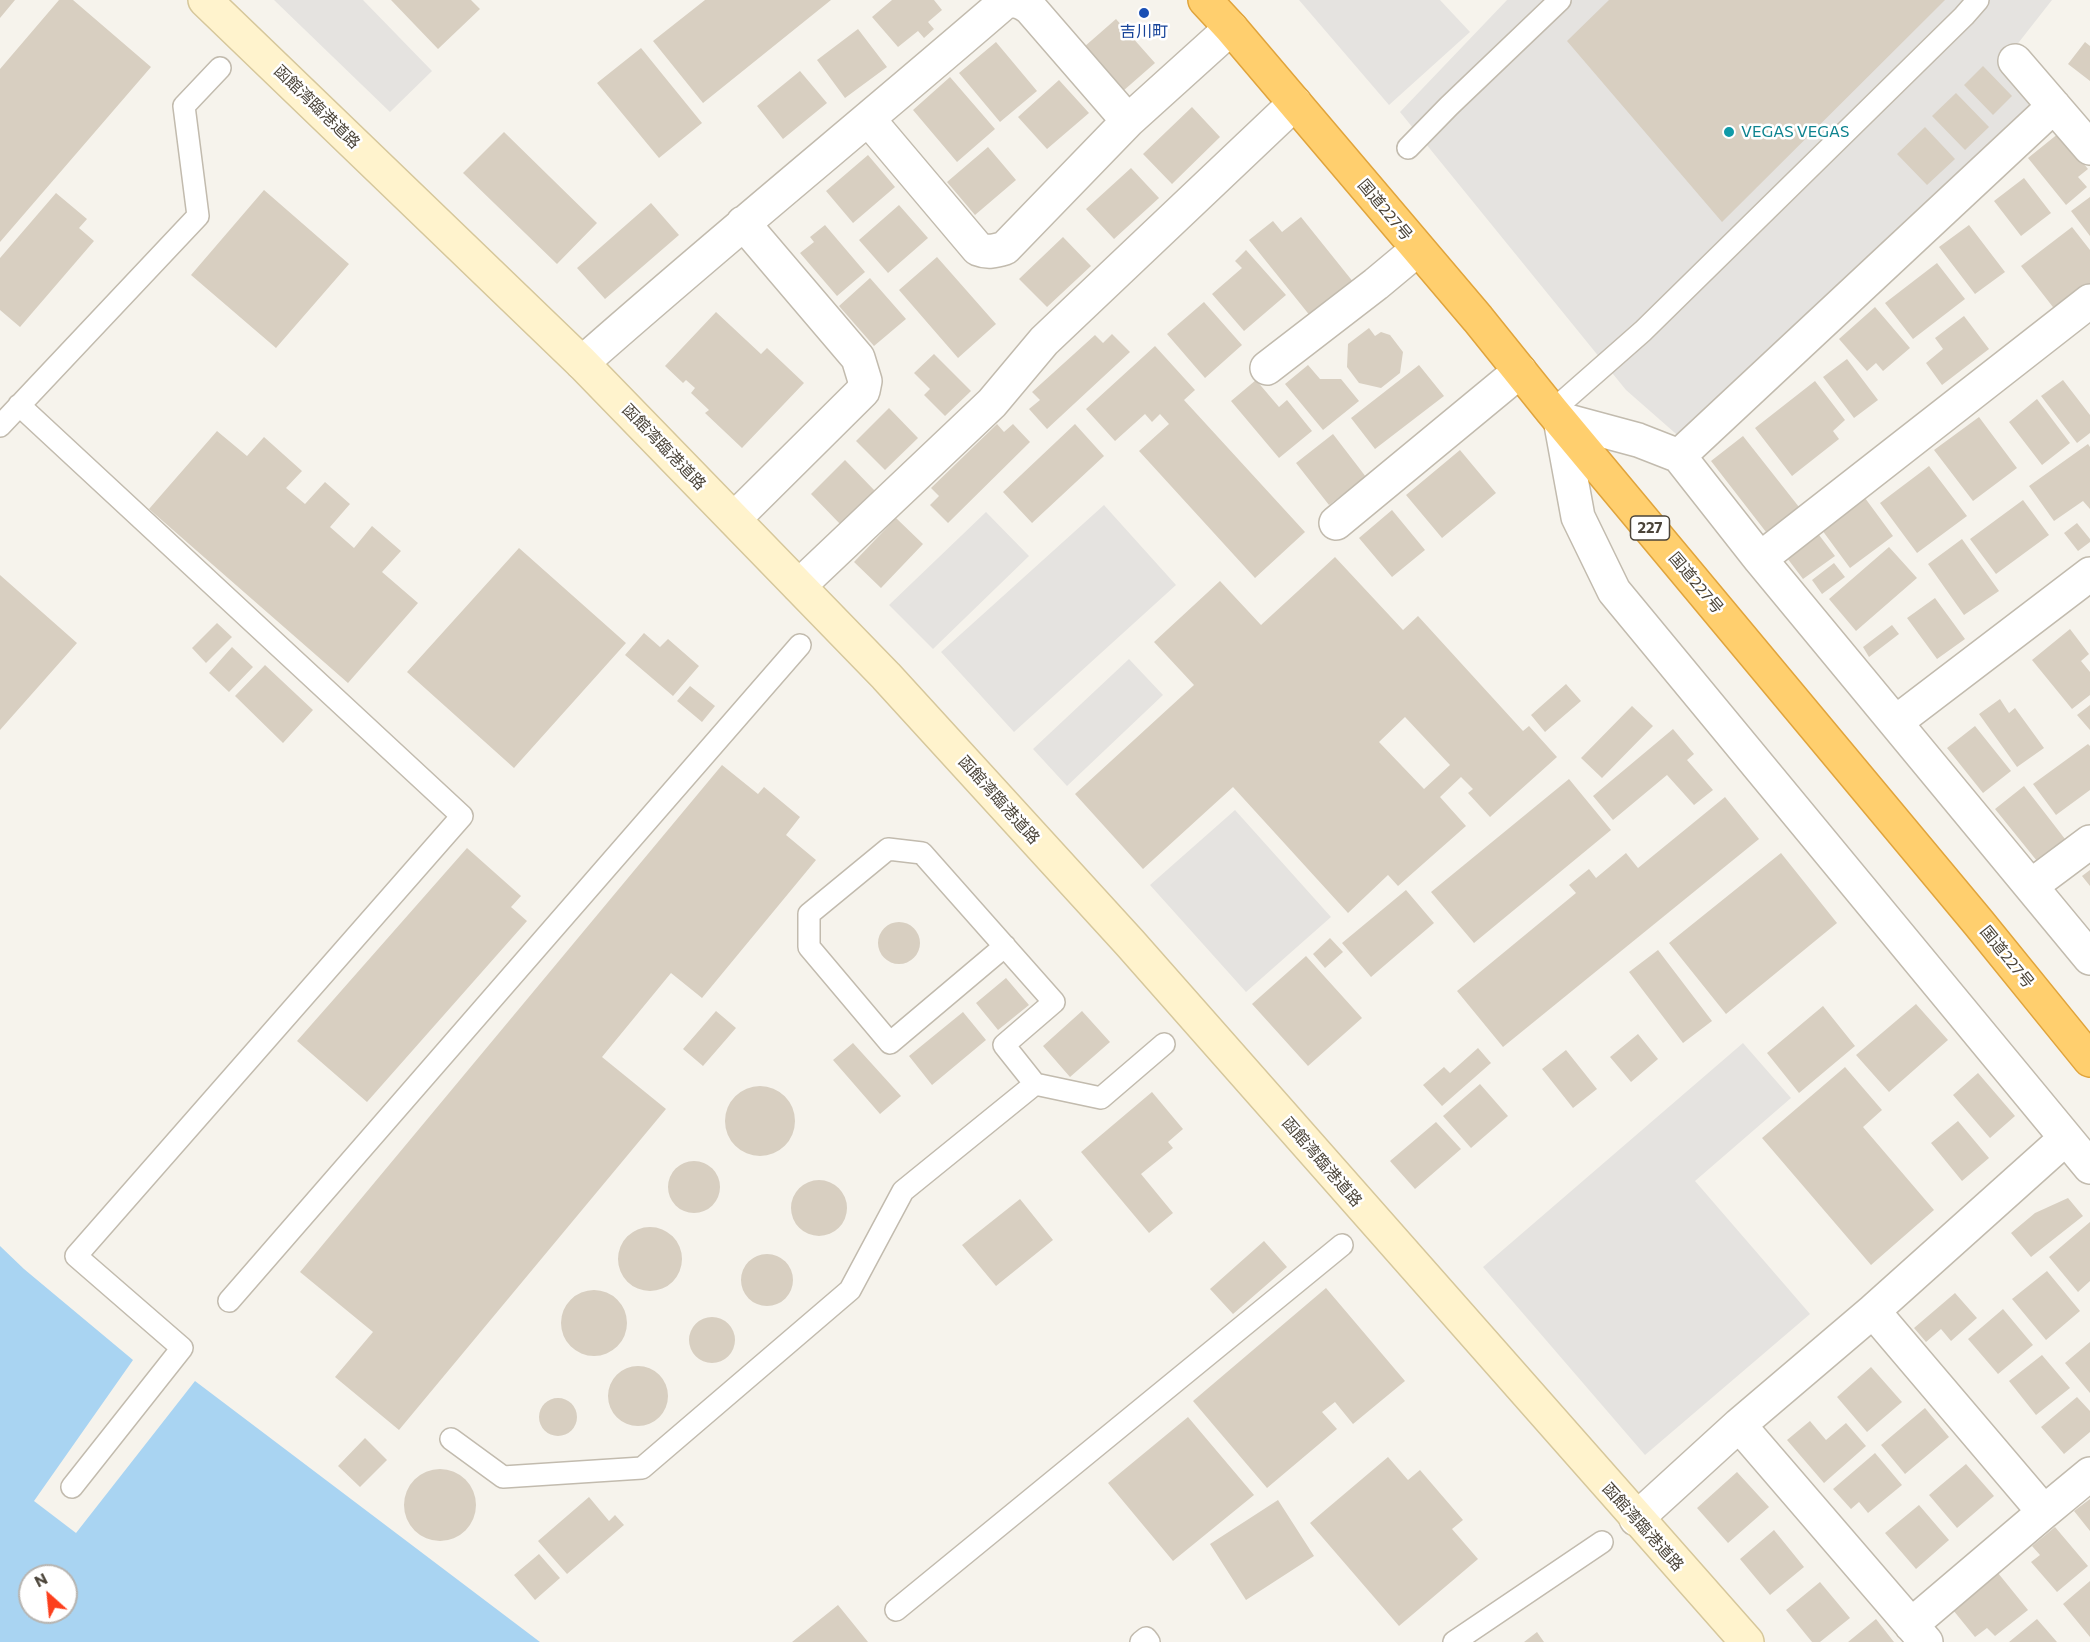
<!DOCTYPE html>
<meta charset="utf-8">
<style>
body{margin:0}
#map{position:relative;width:2090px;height:1642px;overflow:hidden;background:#f6f3ec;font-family:Commissioner,sans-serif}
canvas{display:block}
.north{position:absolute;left:18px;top:1564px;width:60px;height:60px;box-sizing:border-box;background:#fff;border:2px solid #b7b4b0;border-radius:50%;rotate:333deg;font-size:16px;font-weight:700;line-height:24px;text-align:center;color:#4b4439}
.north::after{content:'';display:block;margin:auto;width:21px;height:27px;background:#fc3f1d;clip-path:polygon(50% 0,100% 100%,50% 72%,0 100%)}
</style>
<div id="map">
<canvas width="2090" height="1642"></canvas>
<div class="north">N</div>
</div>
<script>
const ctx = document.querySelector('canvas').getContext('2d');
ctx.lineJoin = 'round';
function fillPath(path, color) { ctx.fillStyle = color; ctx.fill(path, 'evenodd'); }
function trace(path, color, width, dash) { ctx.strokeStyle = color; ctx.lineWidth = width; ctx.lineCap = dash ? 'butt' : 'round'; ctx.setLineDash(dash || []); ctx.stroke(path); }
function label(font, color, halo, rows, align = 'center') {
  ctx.font = font + ' Commissioner,"Noto Sans JP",sans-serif'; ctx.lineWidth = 5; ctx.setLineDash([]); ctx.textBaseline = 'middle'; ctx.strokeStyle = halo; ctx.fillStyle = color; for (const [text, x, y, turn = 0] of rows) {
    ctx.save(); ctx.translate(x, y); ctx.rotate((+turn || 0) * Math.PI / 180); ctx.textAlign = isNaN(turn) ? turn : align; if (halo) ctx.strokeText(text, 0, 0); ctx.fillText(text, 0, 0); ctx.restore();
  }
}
fillPath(new Path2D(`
 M274,0H363L432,71L390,112Z
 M1299,0H1440L1470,32L1389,105Z
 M1507,0H2052L2001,65L2036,106L1683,440L1626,390L1400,112Z
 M1104,505L1176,585L1014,732L941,652Z
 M986,512L1029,556L933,649L889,605Z
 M1129,659L1163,695L1067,786L1033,749Z
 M1235,810L1331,917L1246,992L1150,885Z
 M1743,1043L1791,1098L1695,1181L1810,1314L1645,1455L1483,1267Z`), '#e5e3e0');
fillPath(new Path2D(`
 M0,1246L24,1269L133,1360L34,1501L76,1533L195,1381L540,1642H0ZM30,1576H66V1612H30Z`), '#a9d4f2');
fillPath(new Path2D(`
 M0,0H15L0,18Z
 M59,0H73L151,67L0,242V69Z
 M391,0H471L480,9L438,49Z
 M705,0H831L703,103L653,41Z
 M892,0H934L942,10L928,22L934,29L924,38L918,31L898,47L872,17Z
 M1609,0H1945L1722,222L1567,41Z
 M1116,19L1155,63L1123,91L1084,47Z
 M858,29L887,67L845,98L817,60Z
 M996,42L1037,91L1000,122L959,73Z
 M2085,42L2090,46V81L2068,64Z
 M641,48L702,123L659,158L597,83Z
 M1983,66L2012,96L1993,115L1964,85Z
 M800,71L827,103L783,139L757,106Z
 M950,77L995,129L957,162L913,110Z
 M1059,80L1089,113L1047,149L1018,117Z
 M1956,93L1989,127L1965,150L1932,116Z
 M1192,107L1220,137L1172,184L1143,154Z
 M1925,127L1955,159L1927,185L1897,154Z
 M504,132L597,223L557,264L463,173Z
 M2059,133L2088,169L2078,177L2087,187L2066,205L2028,158Z
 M988,147L1016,180L975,215L947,182Z
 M868,155L895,187L853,223L826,191Z
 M1131,168L1159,198L1114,239L1086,209Z
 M2024,178L2051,213L2021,236L1994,201Z
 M264,190L349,264L276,348L191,275Z
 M56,193L87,219L79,228L94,241L20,327L0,310V258Z
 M2090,197V236L2071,211Z
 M651,203L679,235L605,299L577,268Z
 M899,205L928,238L888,273L859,240Z
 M1301,217L1354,283L1311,317L1249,240L1273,221L1282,232Z
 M825,225L865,272L837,296L800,253L814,242L810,237Z
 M1969,225L2005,272L1975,294L1939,247Z
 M2072,227L2090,250V285L2056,311L2021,266Z
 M1063,237L1091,266L1047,307L1019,279Z
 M1246,250L1286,295L1244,331L1212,294L1242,268L1235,261Z
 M937,257L996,324L958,358L899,290Z
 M1937,263L1965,299L1913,339L1885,303Z
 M870,278L906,319L874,346L839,306Z
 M1204,302L1242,345L1205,378L1167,334Z
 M1875,307L1910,348L1883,371L1876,363L1867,371L1839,339Z
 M716,312L761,354L767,348L804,383L742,448L705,413L709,410L691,393L695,388L686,380L683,383L665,366Z
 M1964,316L1989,349L1942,385L1926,363L1943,349L1935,338Z
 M1369,328L1375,336L1381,332L1390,335L1403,352L1400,373L1381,388L1359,383L1347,367L1348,344Z
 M1112,334L1130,352L1047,429L1029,409L1040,400L1032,392L1095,335L1103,343Z
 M1155,346L1195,390L1184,400L1305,532L1255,578L1139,451L1169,424L1160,414L1152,422L1145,414L1115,441L1086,409Z
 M934,354L971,391L945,416L924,395L930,389L914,373Z
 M1847,359L1878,400L1854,418L1823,377Z
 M1308,365L1320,379H1341L1359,401L1323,430L1285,384Z
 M1419,365L1444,396L1375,449L1351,418Z
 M1256,380L1279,407L1287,400L1312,431L1279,458L1231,401Z
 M2063,380L2090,415V433L2077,443L2041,396Z
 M1815,381L1845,420L1833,431L1839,439L1792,476L1755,428Z
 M2037,399L2070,443L2042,465L2009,422Z
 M889,408L918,438L885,470L856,441Z
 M1979,417L2017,468L1973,501L1934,450Z
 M997,424L1004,432L1013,424L1030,442L948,523L930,505L939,496L931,488Z
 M1075,424L1104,456L1032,523L1003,492Z
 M217,431L247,456L264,437L302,471L286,488L305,504L325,482L350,504L330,527L354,548L372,526L401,551L382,572L418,603L348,683L149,509Z
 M1333,434L1366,477L1329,505L1296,463Z
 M1743,436L1799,507L1766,532L1711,461Z
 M2088,444L2090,447V509L2083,501L2054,521L2029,486Z
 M1460,450L1496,493L1442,538L1406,495Z
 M845,460L876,492L841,525L811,494Z
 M1929,466L1967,516L1917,553L1880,503Z
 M1865,498L1893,536L1850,568L1822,530Z
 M2023,500L2049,535L1996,574L1970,539Z
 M1392,510L1425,550L1392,577L1359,538Z
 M896,518L923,544L881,588L854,562Z
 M2077,523L2090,539V542L2078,551L2064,533Z
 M1816,531L1835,556L1803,579L1784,554Z
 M1962,539L1999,591L1964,615L1928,564Z
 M1889,547L1917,578L1856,631L1829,599Z
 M519,548L626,643L514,768L407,672Z
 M1335,557L1403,630L1418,616L1523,731L1529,726L1557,757L1490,817L1468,793L1473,789L1461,777L1440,797L1466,826L1398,886L1388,875L1348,913L1233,787L1143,869L1075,794L1194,685L1154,642L1220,581L1261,625ZM1405,717L1450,765L1424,789L1379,742Z
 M1834,563L1845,577L1822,594L1812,580Z
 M0,575L77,643L0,730Z
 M1935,598L1965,639L1937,659L1907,618Z
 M217,623L232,637L206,663L192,648Z
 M1892,625L1899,634L1869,657L1863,647Z
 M2070,629L2089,654L2081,661L2090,672V695L2072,709L2032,660Z
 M644,633L660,647L668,639L699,666L673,696L625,655Z
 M232,647L253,667L229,692L209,673Z
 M265,665L313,710L283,743L235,696Z
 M1566,684L1581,701L1545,732L1531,715Z
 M690,686L715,706L702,722L677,701Z
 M2000,699L2009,713L2015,708L2044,748L2017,767L1979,714Z
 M2090,705V730L2077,715Z
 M1632,706L1653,726L1602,778L1581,758Z
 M1975,726L2011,771L1983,793L1947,748Z
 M1673,729L1694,754L1687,760L1713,790L1694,805L1667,775L1613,820L1593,796Z
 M2088,744L2090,746V790L2056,815L2033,784Z
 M722,765L758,794L764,787L800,817L786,835L816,860L702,998L671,973L602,1057L666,1109L399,1430L335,1377L373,1332L300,1272Z
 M1569,779L1611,830L1474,943L1431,892Z
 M2024,786L2065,839L2037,861L1995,809Z
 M1725,797L1759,839L1503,1047L1457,991L1576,893L1569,885L1589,869L1596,878L1626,853L1638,868Z
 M467,848L521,896L511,907L527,921L367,1102L297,1041Z
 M1781,853L1837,923L1726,1014L1669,943Z
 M2090,870V886L2082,876Z
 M1406,890L1434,923L1371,977L1342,943Z
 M878 943a21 21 0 1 1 42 0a21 21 0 1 1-42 0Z
 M1330,938L1343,952L1325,968L1313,954Z
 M1658,950L1712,1021L1683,1043L1629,972Z
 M1306,956L1362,1018L1308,1066L1252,1004Z
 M1006,978L1029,1005L998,1030L976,1003Z
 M1916,1004L1948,1040L1889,1092L1856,1055Z
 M1823,1006L1855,1046L1799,1093L1767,1053Z
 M716,1011L736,1028L703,1066L683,1049Z
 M1082,1011L1110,1042L1070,1077L1043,1046Z
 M963,1012L986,1040L932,1085L909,1056Z
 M1638,1034L1658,1059L1631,1082L1610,1057Z
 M853,1043L901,1096L880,1114L833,1060Z
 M1478,1048L1491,1063L1442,1106L1423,1085L1444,1067L1450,1073Z
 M1566,1050L1597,1089L1573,1108L1542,1069Z
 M1845,1067L1882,1110L1863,1127L1934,1210L1871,1265L1762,1138Z
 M1978,1073L2015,1116L1990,1138L1953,1095Z
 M1480,1084L1508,1116L1471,1148L1443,1116Z
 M725 1121a35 35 0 1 1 70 0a35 35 0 1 1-70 0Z
 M1152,1092L1183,1129L1168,1142L1173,1148L1141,1174L1173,1213L1149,1233L1081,1152Z
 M1958,1121L1989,1158L1962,1181L1931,1143Z
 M1436,1122L1461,1149L1415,1189L1390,1161Z
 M668 1187a26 26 0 1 1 52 0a26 26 0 1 1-52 0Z
 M791 1208a28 28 0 1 1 56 0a28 28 0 1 1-56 0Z
 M2068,1198L2083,1216L2031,1257L2011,1233L2035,1213Z
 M1020,1199L1053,1240L996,1286L962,1245Z
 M2090,1222V1281L2078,1292L2049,1257Z
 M618 1259a32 32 0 1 1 64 0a32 32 0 1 1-64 0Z
 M1264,1241L1287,1267L1233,1314L1210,1289Z
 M741 1280a26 26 0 1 1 52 0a26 26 0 1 1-52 0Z
 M2047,1271L2080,1311L2046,1340L2012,1299Z
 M1326,1288L1405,1381L1353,1424L1335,1402L1322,1412L1337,1429L1267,1488L1193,1401Z
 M561 1323a33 33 0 1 1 66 0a33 33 0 1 1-66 0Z
 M1955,1293L1977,1318L1951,1341L1941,1329L1926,1342L1914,1328Z
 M2003,1309L2033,1345L1998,1374L1968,1339Z
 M689 1340a23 23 0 1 1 46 0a23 23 0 1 1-46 0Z
 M2090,1342V1393L2065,1363Z
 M2042,1355L2070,1388L2036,1415L2009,1381Z
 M608 1396a30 30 0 1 1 60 0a30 30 0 1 1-60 0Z
 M1871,1367L1902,1402L1867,1432L1837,1397Z
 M2077,1397L2090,1411V1432L2064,1454L2041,1427Z
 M539 1417a19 19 0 1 1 38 0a19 19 0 1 1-38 0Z
 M1925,1408L1949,1437L1905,1474L1881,1445Z
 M1188,1417L1254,1495L1173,1561L1108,1483Z
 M1810,1421L1826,1440L1846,1423L1866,1446L1824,1483L1787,1440Z
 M365,1438L387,1460L360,1487L338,1466Z
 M1875,1453L1902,1485L1868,1513L1859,1502L1851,1509L1833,1489Z
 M1388,1457L1408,1480L1420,1470L1463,1520L1452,1529L1478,1559L1399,1626L1310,1523Z
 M1966,1464L1994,1496L1957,1528L1929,1495Z
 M404 1505a36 36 0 1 1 72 0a36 36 0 1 1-72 0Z
 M1737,1472L1769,1507L1728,1543L1697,1508Z
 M589,1497L609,1521L615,1515L624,1525L567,1574L538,1541Z
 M2090,1499V1531L2074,1511Z
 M1278,1500L1314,1556L1246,1600L1210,1544Z
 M1919,1505L1949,1540L1916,1569L1885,1533Z
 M2055,1527L2088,1566L2057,1592L2031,1562L2040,1555L2032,1546Z
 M1774,1530L1804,1567L1770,1595L1740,1559Z
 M539,1554L560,1578L535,1600L514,1575Z
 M1998,1573L2028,1610L1995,1636L1987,1628L1975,1637L1953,1610Z
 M2090,1581V1637L2063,1604Z
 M1820,1582L1850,1618L1820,1642H1812L1786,1610Z
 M838,1605L868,1642H792Z
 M1876,1619L1894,1642H1848Z
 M2037,1619L2057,1642H2009Z
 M1537,1632L1544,1642H1524Z`), '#d8cfc1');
const lane = new Path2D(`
 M1408,148L1449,106L1560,0
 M19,405L462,816L76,1256L182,1348L72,1487
 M1552,411L1643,331L1964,16L1978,0
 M0,426L198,216L184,106L220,68
 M1005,946L890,1043L809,947V914L888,849L922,853L1054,1002L1004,1045L1035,1084L1101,1098L1164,1044
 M229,1301L800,645
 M451,1439L503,1477L642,1468L850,1290L903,1191L1035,1084
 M896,1610L1342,1245
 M1141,1642L1146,1638L1149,1642
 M1454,1642L1602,1542`);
const street = new Path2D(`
 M2015,61L2090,148
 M869,120L978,249C988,253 995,251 1005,248L1128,121L1231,28
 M582,363C721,240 865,123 1005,2C1016,0 1021,1 1030,8L1128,121
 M1267,368L1376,284L1418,249
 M1679,456L2054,106
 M734,519L863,391L865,381L858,358L743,223
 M1336,523L1520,371
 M1760,559L2090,301
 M799,586L992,403L1044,341L1295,103
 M1896,722L2090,574
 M2031,886L2090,842
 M2090,958L1760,559L1679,456L1638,440L1560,419L1578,517L1614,591L2090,1167
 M1873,1311L2044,1512L2090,1474
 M1739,1425L1926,1642
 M1636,1519L1739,1425L1873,1311L2066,1138
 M1911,1625L2044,1512`);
const secondary = new Path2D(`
 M205,0L582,363L886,676L1130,943L1747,1642`);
const highway = new Path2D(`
 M1205,0L1231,28L1478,319L1552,411L1978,922L2090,1060`);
trace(lane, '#c2bbae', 24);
trace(street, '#c2bbae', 36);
trace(secondary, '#d6c79b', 36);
trace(highway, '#e0a43c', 36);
trace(lane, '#fff', 21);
trace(street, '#fff', 33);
trace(secondary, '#fff3cd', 33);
trace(highway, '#ffcf6e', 33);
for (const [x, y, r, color] of [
 [1144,13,6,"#1a4fb4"],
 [1729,132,6,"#0f9aa8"]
]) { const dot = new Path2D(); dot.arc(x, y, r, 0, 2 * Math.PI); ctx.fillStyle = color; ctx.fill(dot); trace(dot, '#fff', 2); }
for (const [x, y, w] of [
 [1650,528,39]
]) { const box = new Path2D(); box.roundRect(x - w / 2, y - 12, w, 24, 4.5); ctx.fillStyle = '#fff'; ctx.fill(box); trace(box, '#4b4439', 1.5); }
label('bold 15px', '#4b4439', null, [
 ["227",1650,528]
]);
label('16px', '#164399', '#fff', [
 ["吉川町",1144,32]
]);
label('16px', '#4b4439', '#fff', [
 ["函館湾臨港道路",317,107,44],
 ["国道227号",1385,210,50],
 ["函館湾臨港道路",664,447,46],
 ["国道227号",1696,583,50],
 ["函館湾臨港道路",999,800,48],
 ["国道227号",2007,957,51],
 ["函館湾臨港道路",1322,1162,49],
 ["函館湾臨港道路",1643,1527,48]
]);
label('16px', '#0d838f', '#fff', [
 ["VEGAS VEGAS",1741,132]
], 'left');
</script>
